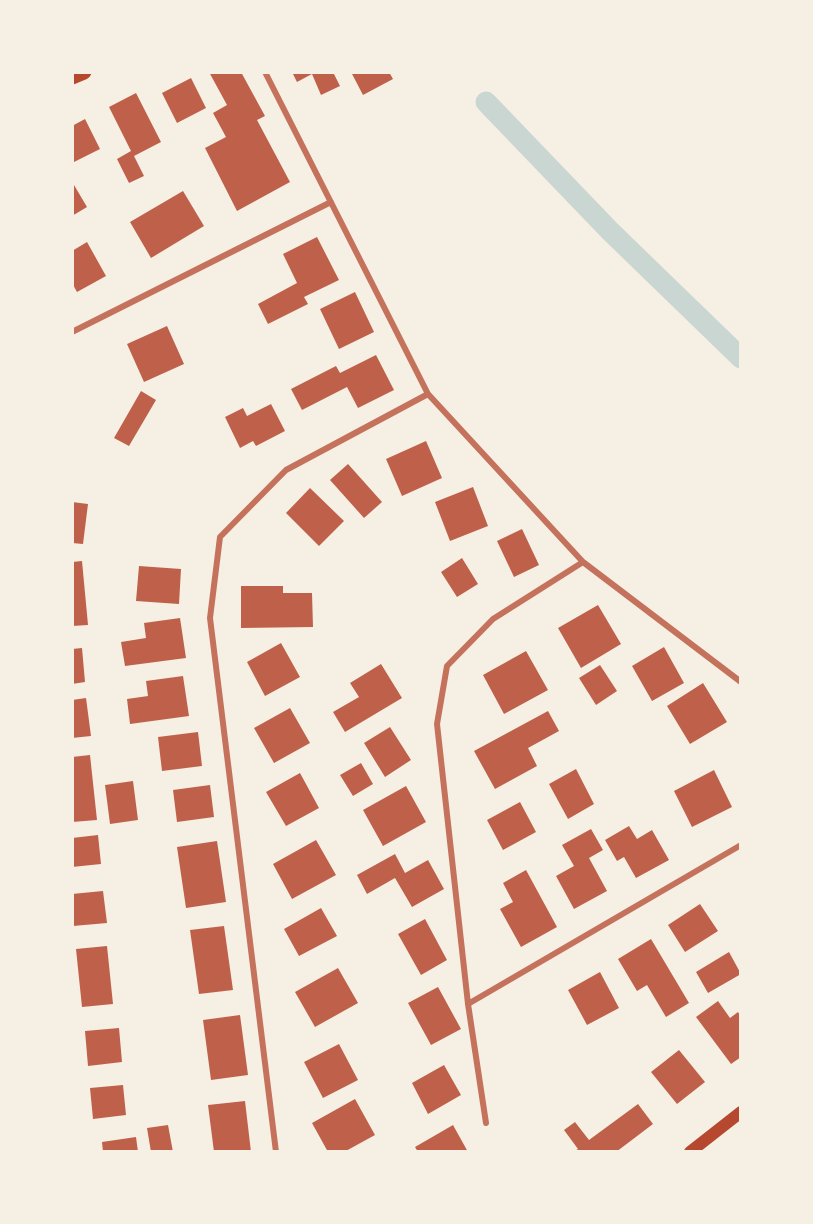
<!DOCTYPE html>
<style>
body{margin:0}
#map{position:relative;width:813px;height:1224px;overflow:hidden;background:#f6efe4;font-family:"Open Sans",sans-serif}
canvas{display:block}
.frame{position:absolute;inset:0;border:74px solid #f6efe4;pointer-events:none}
</style>
<div id="map">
<canvas width="813" height="1224"></canvas>
<div class="frame"></div>
</div>
<script>
const ctx = document.querySelector('canvas').getContext('2d');
ctx.lineJoin = 'round';
function trace(path, color, width, dash) { ctx.strokeStyle = color; ctx.lineWidth = width; ctx.lineCap = dash ? 'butt' : 'round'; ctx.setLineDash(dash || []); ctx.stroke(path); }
function fillPath(path, color) { ctx.fillStyle = color; ctx.fill(path, 'evenodd'); }
trace(new Path2D(`
 M486,102L610,231L741,358`), '#c9d6d2', 21);
fillPath(new Path2D(`
 M209,72H241L265,116L257,120L290,182L237,211L205,148L226,137L213,113L227,105Z
 M292,72H333L340,86L321,95L312,74L297,82Z
 M351,72H389L393,79L363,95Z
 M191,78L206,108L177,123L162,93Z
 M136,93L161,142L134,156L144,176L129,183L117,159L131,151L109,107Z
 M85,119L100,149L72,163V126Z
 M74,185L87,207L72,216V186Z
 M183,191L204,226L151,258L130,222Z
 M317,237L339,280L304,297L308,304L268,324L258,304L297,283L283,254Z
 M87,242L106,276L77,292L72,283V251Z
 M355,292L374,332L339,349L320,309Z
 M167,326L184,364L144,382L127,344Z
 M376,355L394,390L358,408L347,387L302,410L291,389L336,366L340,373Z
 M141,391L156,400L129,446L114,438Z
 M271,404L285,431L256,446L253,441L240,448L225,417L243,408L247,416Z
 M426,441L442,478L402,496L386,459Z
 M348,464L382,502L364,518L330,480Z
 M473,487L488,526L450,541L435,502Z
 M310,488L344,521L319,546L286,513Z
 M72,502L88,504L83,544L72,543Z
 M522,529L539,565L514,577L497,541Z
 M462,558L478,584L457,597L441,572Z
 M82,561L88,625L72,626V562Z
 M139,566L181,569L179,604L136,601Z
 M241,586H283V593H312L313,627L241,628Z
 M598,605L621,644L581,668L558,628Z
 M180,618L186,658L125,666L121,642L146,638L144,623Z
 M281,643L300,677L265,696L247,662Z
 M664,647L684,683L652,701L632,666Z
 M82,648L85,682L72,684V649Z
 M526,651L548,690L504,714L483,675Z
 M381,664L402,698L345,732L333,712L359,697L350,683Z
 M600,665L617,691L596,705L579,678Z
 M183,676L189,716L130,724L127,699L148,696L146,681Z
 M703,683L727,722L690,744L667,706Z
 M86,698L91,736L72,738V700Z
 M290,708L310,743L274,763L254,728Z
 M548,711L559,731L528,748L537,766L495,789L474,751Z
 M390,727L411,760L385,777L364,743Z
 M198,732L202,766L162,771L158,737Z
 M90,755L97,820L72,822V757Z
 M361,763L373,784L353,796L340,775Z
 M576,769L594,804L568,819L549,784Z
 M714,770L732,807L692,827L674,791Z
 M300,773L319,808L286,826L266,792Z
 M133,781L138,820L110,824L105,785Z
 M210,785L214,817L177,822L173,790Z
 M406,786L426,822L383,846L363,810Z
 M520,802L536,832L503,850L487,820Z
 M629,826L637,839L652,830L669,860L636,878L624,857L617,861L605,840Z
 M591,829L603,850L589,858L607,891L574,909L556,876L574,866L562,845Z
 M98,835L101,864L72,867V838Z
 M316,840L336,875L292,899L273,864Z
 M217,841L226,902L186,908L177,847Z
 M395,854L405,873L428,860L444,889L412,907L395,878L367,894L357,875Z
 M526,870L557,927L521,947L500,909L513,902L503,883Z
 M103,891L107,923L73,926L72,894Z
 M700,904L718,931L685,952L668,925Z
 M321,908L337,936L299,956L284,929Z
 M425,919L447,960L421,975L398,934Z
 M224,926L233,990L199,994L190,930Z
 M651,939L689,1003L666,1017L647,985L637,991L618,959Z
 M107,946L113,1004L82,1007L76,949Z
 M729,952L741,974L708,993L696,972Z
 M338,968L358,1003L315,1027L295,992Z
 M600,972L619,1008L587,1025L568,990Z
 M438,987L461,1029L431,1045L408,1003Z
 M718,1001L730,1018L738,1012L741,1017V1057L731,1064L696,1017Z
 M240,1015L248,1075L211,1080L203,1020Z
 M119,1028L122,1062L88,1066L85,1031Z
 M339,1044L358,1080L323,1098L304,1062Z
 M679,1050L705,1082L677,1104L651,1072Z
 M444,1065L461,1095L428,1114L412,1083Z
 M123,1085L126,1115L93,1119L90,1088Z
 M355,1099L375,1135L344,1152H328L312,1123Z
 M245,1101L251,1152H214L208,1105Z
 M638,1104L653,1124L616,1152H573L578,1149L564,1130L575,1122L589,1140Z
 M168,1125L173,1152H151L147,1128Z
 M453,1125L468,1152H418L415,1147Z
 M136,1137L138,1152H103L102,1142Z`), '#bf614a');
trace(new Path2D(`
 M265,72L428,394L583,562L741,682
 M72,332L331,202
 M468,1004L741,845
 M486,1123L468,1004L437,724L447,666L493,619L583,562
 M276,1152L210,618L220,537L286,470L428,394`), '#c5725c', 6);
trace(new Path2D(`
 M690,1152L741,1112`), '#b5482f', 12);
trace(new Path2D(`
 M72,77L84,72`), '#b5482f', 15);
</script>
